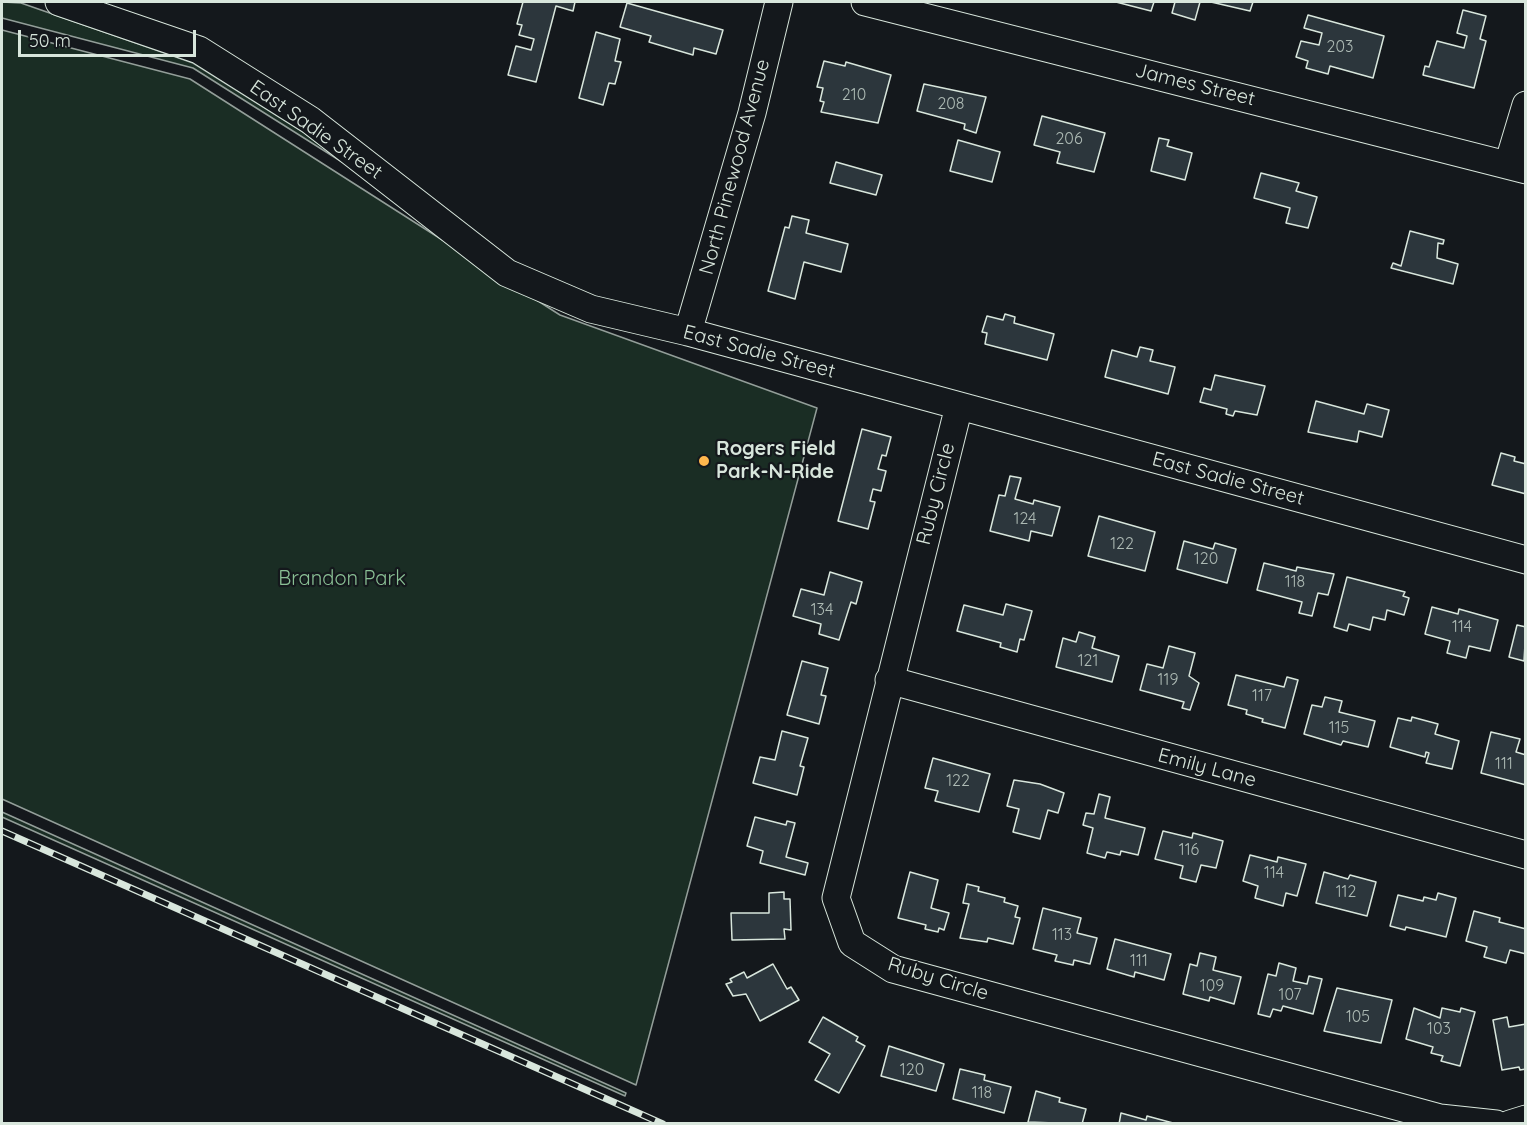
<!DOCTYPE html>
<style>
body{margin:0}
#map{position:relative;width:1527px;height:1125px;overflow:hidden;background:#14181c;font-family:Quicksand,sans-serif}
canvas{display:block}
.frame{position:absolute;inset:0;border:3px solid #d8e6dc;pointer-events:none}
.scale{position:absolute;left:18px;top:30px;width:178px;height:27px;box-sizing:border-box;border:3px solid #d8e6dc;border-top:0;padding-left:8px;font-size:18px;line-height:21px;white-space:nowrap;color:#d8e6dc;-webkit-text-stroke:4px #14181c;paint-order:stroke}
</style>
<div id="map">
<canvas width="1527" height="1125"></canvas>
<div class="frame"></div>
<div class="scale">50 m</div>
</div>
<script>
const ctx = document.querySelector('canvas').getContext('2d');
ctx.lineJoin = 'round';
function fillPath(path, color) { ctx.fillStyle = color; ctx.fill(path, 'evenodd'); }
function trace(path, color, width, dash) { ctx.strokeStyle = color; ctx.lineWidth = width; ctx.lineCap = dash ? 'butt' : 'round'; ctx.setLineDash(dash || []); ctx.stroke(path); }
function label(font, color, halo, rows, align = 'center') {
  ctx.font = font + ' Quicksand,sans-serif'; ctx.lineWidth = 4.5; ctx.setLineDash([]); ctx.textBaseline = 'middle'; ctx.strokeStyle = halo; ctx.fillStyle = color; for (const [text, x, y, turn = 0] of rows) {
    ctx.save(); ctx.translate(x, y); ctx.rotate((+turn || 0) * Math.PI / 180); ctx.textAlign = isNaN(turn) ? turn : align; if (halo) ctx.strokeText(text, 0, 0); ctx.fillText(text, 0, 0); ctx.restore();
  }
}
const green = new Path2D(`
 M2,2L21,3L193,63L303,132L342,162L193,68L2,18Z
 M2,30L190,79L560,315L817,408L636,1085L2,799Z
 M2,812L626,1093L625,1096L2,817Z`);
fillPath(green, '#1a2d24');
trace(green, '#939e99', 1.5);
const building = new Path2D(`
 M523,2H575L573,11L556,6L536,82L508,75L516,46L531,50L534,39L519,35L522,25L517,24Z
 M1116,2H1154L1151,11Z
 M1175,2H1200L1195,20L1172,13Z
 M1211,2H1253L1250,11Z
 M627,3L723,30L716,54L694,48L693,55L649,42L651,36L620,27Z
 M1463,10L1486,16L1480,39L1486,41L1474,88L1423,75L1425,66L1429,67L1437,41L1464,48L1467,36L1457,33Z
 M1308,15L1384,36L1373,78L1330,66L1328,74L1306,68L1308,61L1296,57L1301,41L1319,45L1322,33L1304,28Z
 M596,32L620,39L615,61L621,62L615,84L609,83L603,105L579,98Z
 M824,61L845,66L846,62L891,75L878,123L821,112L824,102L820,101L823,88L817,87Z
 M924,84L986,97L976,133L964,129L965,124L917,111Z
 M1042,116L1105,133L1094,172L1057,163L1060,152L1034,145Z
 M1159,138L1169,140L1167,146L1192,153L1185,180L1151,171Z
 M958,140L1000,152L992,182L950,171Z
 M836,162L882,175L876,195L830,183Z
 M1261,173L1299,183L1296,191L1317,197L1308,228L1286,223L1290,208L1254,198Z
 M792,216L809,220L806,233L848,244L841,272L804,262L795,299L768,291L785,227L789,228Z
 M1410,231L1444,240L1443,244L1438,243L1437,258L1458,264L1453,284L1391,268L1393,263L1401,266Z
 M1005,314L1015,317L1014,323L1054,334L1047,360L985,344L987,333L982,332L987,316L1003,320Z
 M1140,347L1153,350L1150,361L1175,367L1168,394L1105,377L1112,350L1137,357Z
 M1215,375L1265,386L1257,415L1235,411L1233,416L1226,414L1227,409L1200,402L1204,388L1211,390Z
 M1316,401L1364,414L1367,404L1389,410L1382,437L1359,431L1357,442L1308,432Z
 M862,429L891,437L886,456L882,455L878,469L886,471L881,491L873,489L870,501L875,502L868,529L838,521Z
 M1501,453L1515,457L1514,461L1526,464V494L1492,485Z
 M1010,476L1021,478L1015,499L1033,504L1034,500L1060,507L1052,536L1031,531L1029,541L990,531L999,495L1005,496Z
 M1099,516L1155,532L1145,571L1088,556Z
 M1184,541L1213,549L1215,543L1236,549L1227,583L1177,569Z
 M1264,563L1296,571L1297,567L1334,574L1328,595L1318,593L1312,616L1299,613L1302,602L1257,590Z
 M830,572L862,582L856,604L851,602L839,640L819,634L821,624L793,616L801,589L824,595Z
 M1347,577L1405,592L1403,596L1409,598L1404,615L1387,610L1385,620L1373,617L1370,630L1349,624L1347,631L1334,627Z
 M1006,604L1032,611L1024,640L1020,639L1017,652L1000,647L1001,643L957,631L964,605L1003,615Z
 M1432,607L1458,614L1459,609L1498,620L1490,651L1469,646L1466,658L1447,653L1450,641L1425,634Z
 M1517,625L1526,627L1524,661L1509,657Z
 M1079,632L1095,637L1092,648L1119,656L1112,682L1056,667L1063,638L1076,642Z
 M1169,646L1195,653L1189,676L1199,683L1190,710L1182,708L1184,702L1140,690L1147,664L1163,668Z
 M802,661L828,668L821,695L826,696L819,724L787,715Z
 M1236,675L1284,687L1287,677L1298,680L1285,728L1262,722L1263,719L1246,714L1247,710L1228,705Z
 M1325,697L1342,701L1339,712L1375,721L1368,747L1343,741L1341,745L1304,734L1312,705L1322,707Z
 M1412,717L1438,724L1435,734L1459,741L1452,769L1426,763L1429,753L1426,752L1425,757L1390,747L1398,718L1411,721Z
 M782,731L808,738L800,766L804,767L797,795L753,783L760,757L775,760Z
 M1491,732L1520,739L1516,752L1526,755V785L1481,773Z
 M933,758L990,774L979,812L935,801L938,791L925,788Z
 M1014,780L1040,784L1064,793L1058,813L1048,810L1040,839L1013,832L1019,809L1007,806Z
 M1099,794L1110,797L1105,818L1145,828L1138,855L1121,851L1120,855L1107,852L1105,858L1087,853L1093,828L1083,825L1086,813L1094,814Z
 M755,817L786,825L787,821L795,823L786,857L808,863L805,875L760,863L763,851L747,846Z
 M1163,831L1192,838L1193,833L1223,841L1216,868L1201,865L1196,882L1180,878L1183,866L1155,859Z
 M1250,855L1277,862L1278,857L1306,864L1297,896L1286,893L1283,906L1255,898L1258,886L1243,881Z
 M910,872L938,880L931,908L949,913L944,930L939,928L938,932L925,929L926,925L898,918Z
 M1324,872L1348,879L1350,875L1376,882L1367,916L1316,903Z
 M967,884L979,887L978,891L1005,898L1004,902L1018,906L1015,917L1020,918L1013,944L988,938L987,942L960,938L969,904L963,903Z
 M784,892V899H790L791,930L784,929L785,939L732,940L731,913H769V893Z
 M1438,893L1456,898L1446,937L1406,927L1405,930L1390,926L1398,895L1423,901L1424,897L1436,900Z
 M1043,908L1081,918L1077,933L1097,938L1090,964L1074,960L1073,965L1055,961L1057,955L1033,949Z
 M1474,911L1500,918L1499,922L1526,929V954L1510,950L1506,963L1484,957L1487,947L1466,941Z
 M1115,939L1171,954L1164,980L1135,972L1134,977L1107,969Z
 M1200,953L1216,957L1213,970L1241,977L1234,1004L1210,997L1209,1001L1183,994L1190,964L1197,966Z
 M1279,963L1296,968L1293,981L1307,984L1309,976L1322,979L1313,1014L1283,1006L1281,1011L1273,1009L1270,1017L1258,1014L1268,974L1276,976Z
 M773,964L787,989L791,987L799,1000L760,1021L746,994L733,996L726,984L732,982L730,979L744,972L747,978Z
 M1337,988L1392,1000L1381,1043L1324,1031Z
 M1414,1008L1440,1018L1442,1008L1460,1012L1461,1008L1475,1012L1460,1066L1441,1061L1443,1056L1431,1053L1433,1047L1406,1039Z
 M823,1017L858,1037L856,1041L865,1046L839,1093L815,1080L830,1054L809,1042Z
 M1507,1017L1509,1027L1526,1024V1069L1520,1070L1519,1067L1502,1070L1493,1020Z
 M889,1046L944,1064L936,1091L881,1076Z
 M960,1069L985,1075L984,1080L1011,1087L1004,1113L953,1099Z
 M1036,1091L1060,1098L1059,1102L1086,1109L1082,1124L1028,1122Z
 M1121,1113L1146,1120L1147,1116L1173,1123L1119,1124Z`);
fillPath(building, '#2c363c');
trace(building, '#d8e6dc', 1.5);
const minor = new Path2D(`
 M59,2L199,50L310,120L507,273L591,309L688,332L1526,560
 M865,2L1526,170
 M1508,165L1526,105
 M688,332L752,113L779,2
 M959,406L836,898L852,943L893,969L1440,1118L1496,1124
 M889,680L1526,855
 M1510,1124L1526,1119`);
trace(minor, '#d8e6dc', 29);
trace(minor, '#14181c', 27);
const rail = new Path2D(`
 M2,831L663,1124`);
trace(rail, '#d8e6dc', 7);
trace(rail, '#14181c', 4.5, [14]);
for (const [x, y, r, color] of [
 [704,461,6,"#ffb74d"]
]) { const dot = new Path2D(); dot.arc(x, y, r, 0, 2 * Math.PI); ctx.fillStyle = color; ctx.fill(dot); trace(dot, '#14181c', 2); }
label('16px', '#adbab4', null, [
 ["203",1340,47],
 ["210",854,95],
 ["208",951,104],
 ["206",1069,139],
 ["124",1025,519],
 ["122",1122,544],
 ["120",1206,559],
 ["118",1295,582],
 ["134",822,610],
 ["114",1462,627],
 ["121",1088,661],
 ["119",1168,680],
 ["117",1262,696],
 ["115",1339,728],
 ["111",1504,764],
 ["122",958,781],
 ["116",1189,850],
 ["114",1274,873],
 ["112",1346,892],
 ["113",1062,935],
 ["111",1139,961],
 ["109",1212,986],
 ["107",1290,995],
 ["105",1358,1017],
 ["103",1439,1029],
 ["120",912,1070],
 ["118",982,1093]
]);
label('20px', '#d8e6dc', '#14181c', [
 ["James Street",1195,85,14],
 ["East Sadie Street",316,130,35],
 ["North Pinewood Avenue",735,167,-75],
 ["East Sadie Street",759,352,15],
 ["East Sadie Street",1228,479,15],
 ["Ruby Circle",936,494,-76],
 ["Emily Lane",1207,768,15],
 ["Ruby Circle",938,979,17]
]);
label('bold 20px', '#d8e6dc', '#14181c', [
 ["Rogers Field",716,449],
 ["Park-N-Ride",716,472]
], 'left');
label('20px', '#8ac095', '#14181c', [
 ["Brandon Park",342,579]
]);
</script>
